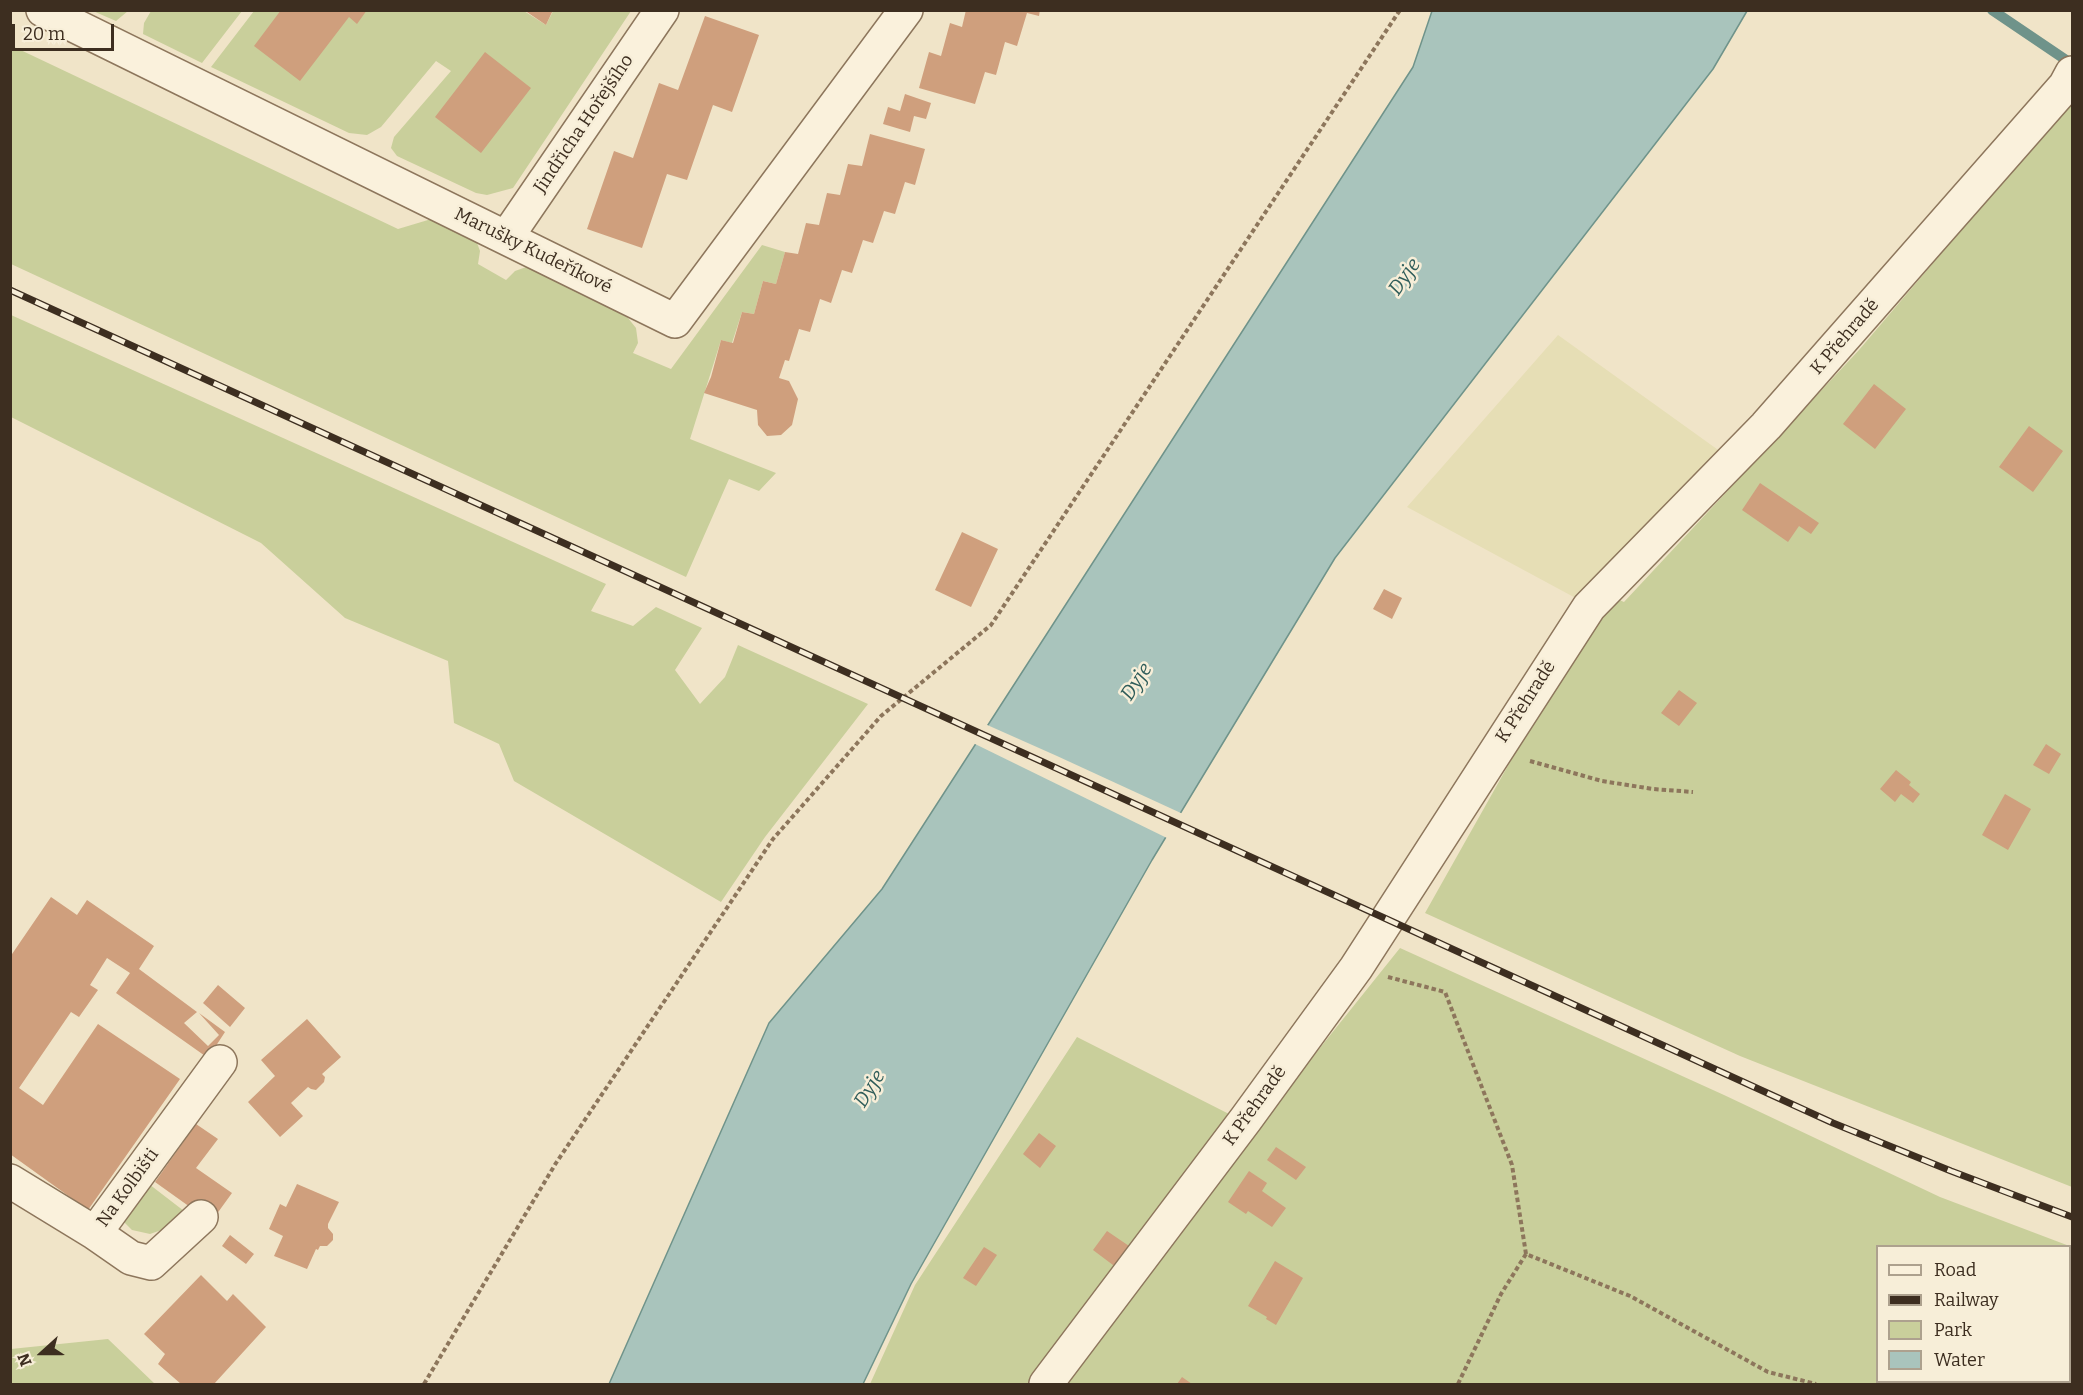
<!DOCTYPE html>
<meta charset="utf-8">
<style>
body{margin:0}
#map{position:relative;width:2083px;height:1395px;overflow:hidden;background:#f0e4c8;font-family:Bitter,serif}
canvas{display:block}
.frame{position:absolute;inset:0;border:12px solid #3d2e20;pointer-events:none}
.legend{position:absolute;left:1876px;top:1245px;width:195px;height:138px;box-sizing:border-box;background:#f7eed8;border:2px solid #ada18e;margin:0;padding:8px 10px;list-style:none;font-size:18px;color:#3d2e20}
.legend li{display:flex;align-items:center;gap:12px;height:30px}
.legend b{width:30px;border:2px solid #ada18e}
.north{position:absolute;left:12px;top:1323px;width:60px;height:60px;-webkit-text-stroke:4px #f7eed8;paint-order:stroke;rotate:249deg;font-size:16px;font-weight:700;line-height:24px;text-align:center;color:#3d2e20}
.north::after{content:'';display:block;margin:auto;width:21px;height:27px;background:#3d2e20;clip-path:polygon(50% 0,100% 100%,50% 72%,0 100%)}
.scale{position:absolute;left:12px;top:24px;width:102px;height:27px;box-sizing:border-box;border:3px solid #3d2e20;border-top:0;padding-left:8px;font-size:18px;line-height:21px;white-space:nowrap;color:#3d2e20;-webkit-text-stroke:4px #f7eed8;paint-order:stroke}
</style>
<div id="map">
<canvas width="2083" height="1395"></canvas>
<div class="frame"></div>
<ul class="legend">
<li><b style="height:8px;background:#faf1dc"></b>Road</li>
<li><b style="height:8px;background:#3d2e20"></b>Railway</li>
<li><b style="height:16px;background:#c9cf9b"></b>Park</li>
<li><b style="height:16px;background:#a9c4bc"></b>Water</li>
</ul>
<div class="north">N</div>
<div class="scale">20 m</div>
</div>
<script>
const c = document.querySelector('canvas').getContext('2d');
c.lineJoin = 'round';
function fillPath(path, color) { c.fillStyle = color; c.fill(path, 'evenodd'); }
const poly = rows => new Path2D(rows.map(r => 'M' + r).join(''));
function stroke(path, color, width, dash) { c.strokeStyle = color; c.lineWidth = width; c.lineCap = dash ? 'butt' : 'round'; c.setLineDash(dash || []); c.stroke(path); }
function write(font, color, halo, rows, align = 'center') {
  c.font = font + ' Bitter,serif'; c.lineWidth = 5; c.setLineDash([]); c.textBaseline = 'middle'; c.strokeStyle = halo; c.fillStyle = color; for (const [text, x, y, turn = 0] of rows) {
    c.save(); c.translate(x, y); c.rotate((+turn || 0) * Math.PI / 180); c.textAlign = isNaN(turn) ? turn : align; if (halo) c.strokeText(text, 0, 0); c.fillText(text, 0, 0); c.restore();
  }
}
fillPath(poly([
 [1558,335,1721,452,1583,602,1407,507]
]), '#e6deb5');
fillPath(poly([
 [93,11,128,10,128,11,116,21],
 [151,11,151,10,242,11,202,63,143,34,144,23],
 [254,11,524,11,546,25,553,11,631,11,513,188,487,195,476,193,397,156,391,148,394,137,451,71,436,61,381,127,367,135,349,133,211,67],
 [10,45,398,229,438,217,476,240,480,251,478,264,506,280,515,271,529,266,543,270,628,318,636,328,638,343,633,353,671,369,762,245,785,252,776,284,763,281,754,314,742,312,732,343,721,340,690,439,776,473,759,491,729,479,686,577,11,264],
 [2072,100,2072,1187,1740,1056,1425,913,1563,668,1617,599,1624,602,1859,350],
 [11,315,606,584,591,611,633,626,656,607,702,628,675,670,700,704,725,677,738,645,868,704,765,837,721,902,514,781,499,744,454,723,448,661,345,618,261,543,11,417],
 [1400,948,1724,1095,1940,1197,2072,1247,2072,1384,1062,1384,1255,1129],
 [1878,1246,2070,1246,2070,1382,1878,1382],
 [1077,1037,1233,1116,1030,1384,870,1384,915,1285],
 [145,1181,184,1211,170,1227,150,1234,132,1230,122,1220],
 [108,1339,155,1384,11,1384,11,1349]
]), '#c9cf9b');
const water = poly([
 [1432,11,1747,11,1713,69,1335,558,1152,860,911,1284,863,1384,609,1384,769,1023,882,889,1413,67,1432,11]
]);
fillPath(water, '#a9c4bc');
stroke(water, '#6f938a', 1.5);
fillPath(poly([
 [985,724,1057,756,1183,814,1169,839,973,743]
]), '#f0e4c8');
stroke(poly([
 [1992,10,2066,60]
]), '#6f938a', 10);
fillPath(poly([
 [281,10,367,10,357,24,349,17,300,81,254,46],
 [524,10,553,10,546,25],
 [966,10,1040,10,1039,16,1027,13,1017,46,1005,42,996,75,985,72,975,104,919,88,929,52,941,56,950,23,962,27],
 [705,16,759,35,732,112,713,105,687,180,667,174,642,248,587,229,614,151,633,158,659,83,678,90],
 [485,52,531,88,481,153,435,117],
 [905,94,931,103,926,119,914,116,910,132,883,124,888,107,900,111],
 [870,134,925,149,915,185,905,182,895,214,884,211,873,243,863,240,852,273,842,270,831,303,820,299,810,332,799,329,789,361,785,360,779,378,789,381,798,399,792,425,781,435,767,436,758,425,757,410,704,393,711,377,721,340,733,343,742,312,754,314,763,281,776,284,785,252,798,254,806,223,819,225,827,193,840,195,848,164,862,166],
 [1874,384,1906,409,1875,449,1843,424],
 [2029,426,2063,451,2033,492,1999,467],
 [1760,483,1819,523,1811,534,1799,526,1788,542,1742,510],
 [962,532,998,549,971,607,935,590],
 [1384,589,1402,598,1392,619,1373,609],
 [1679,690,1697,703,1679,726,1661,713],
 [2046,744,2061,754,2049,774,2033,765],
 [1896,770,1911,782,1909,785,1920,794,1913,803,1901,794,1895,802,1880,789],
 [2005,794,2031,809,2008,850,1982,835],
 [51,897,77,915,87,900,154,946,139,969,197,1012,184,1023,208,1046,219,1035,199,1013,225,1032,208,1058,116,993,130,973,107,958,90,985,98,990,79,1017,71,1012,19,1088,43,1105,98,1024,180,1079,88,1210,10,1154,10,957],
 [218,985,245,1008,230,1027,203,1003],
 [307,1019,341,1057,322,1074,325,1077,324,1082,316,1090,311,1089,308,1087,291,1103,303,1116,280,1137,248,1102,275,1076,261,1060],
 [196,1124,218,1139,196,1168,232,1193,211,1222,155,1182],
 [1039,1133,1056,1146,1040,1168,1023,1154],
 [1276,1147,1306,1167,1296,1180,1267,1160],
 [1249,1171,1267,1183,1262,1191,1286,1208,1272,1227,1248,1211,1246,1214,1228,1202],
 [297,1184,339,1202,328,1224,328,1228,333,1234,333,1240,327,1246,320,1246,318,1250,316,1249,307,1269,274,1256,283,1236,269,1229,280,1204,286,1207],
 [1107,1231,1132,1248,1117,1268,1093,1250],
 [230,1235,254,1254,246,1264,222,1246],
 [984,1247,997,1255,976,1286,963,1278],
 [1275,1261,1303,1278,1276,1325,1266,1319,1267,1317,1248,1306],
 [201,1275,227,1301,233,1294,266,1327,214,1384,181,1384,158,1364,165,1354,144,1334],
 [1182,1377,1192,1384,1177,1384]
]), '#cf9f7d');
const minor = poly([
 [43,10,675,321,906,10],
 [506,238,662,10],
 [10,1181,95,1233,220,1062],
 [95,1233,131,1258,151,1263,201,1217],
 [1046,1384,1246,1119,1356,968,1589,607,1766,426,2065,86,2072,73]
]);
stroke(minor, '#8d765c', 36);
stroke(poly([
 [1530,761,1602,781,1653,789,1693,792],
 [1388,977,1445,992,1512,1165,1526,1254,1630,1296,1768,1372,1816,1384],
 [424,1384,556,1163,773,839,881,716,991,625,1400,10],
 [1458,1384,1501,1294,1526,1254]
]), '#8d765c', 4, [4.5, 3]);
stroke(minor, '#faf1dc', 33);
const rail = poly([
 [10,290,1833,1123,1951,1171,2072,1217]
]);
stroke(rail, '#3d2e20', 7);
stroke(rail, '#f7eed8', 4.5, [14]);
write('18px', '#3d2e20', '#f7eed8', [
 ["Jindřicha Hořejšího",584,124,-56],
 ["Marušky Kudeříkové",533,251,26],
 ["K Přehradě",1845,337,-49],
 ["K Přehradě",1526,702,-57],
 ["K Přehradě",1255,1106,-54],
 ["Na Kolbišti",128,1188,-54]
]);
write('italic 20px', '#2f5d5a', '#f7eed8', [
 ["Dyje",1405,277,-55],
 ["Dyje",1137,682,-57],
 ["Dyje",870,1089,-58]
]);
</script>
